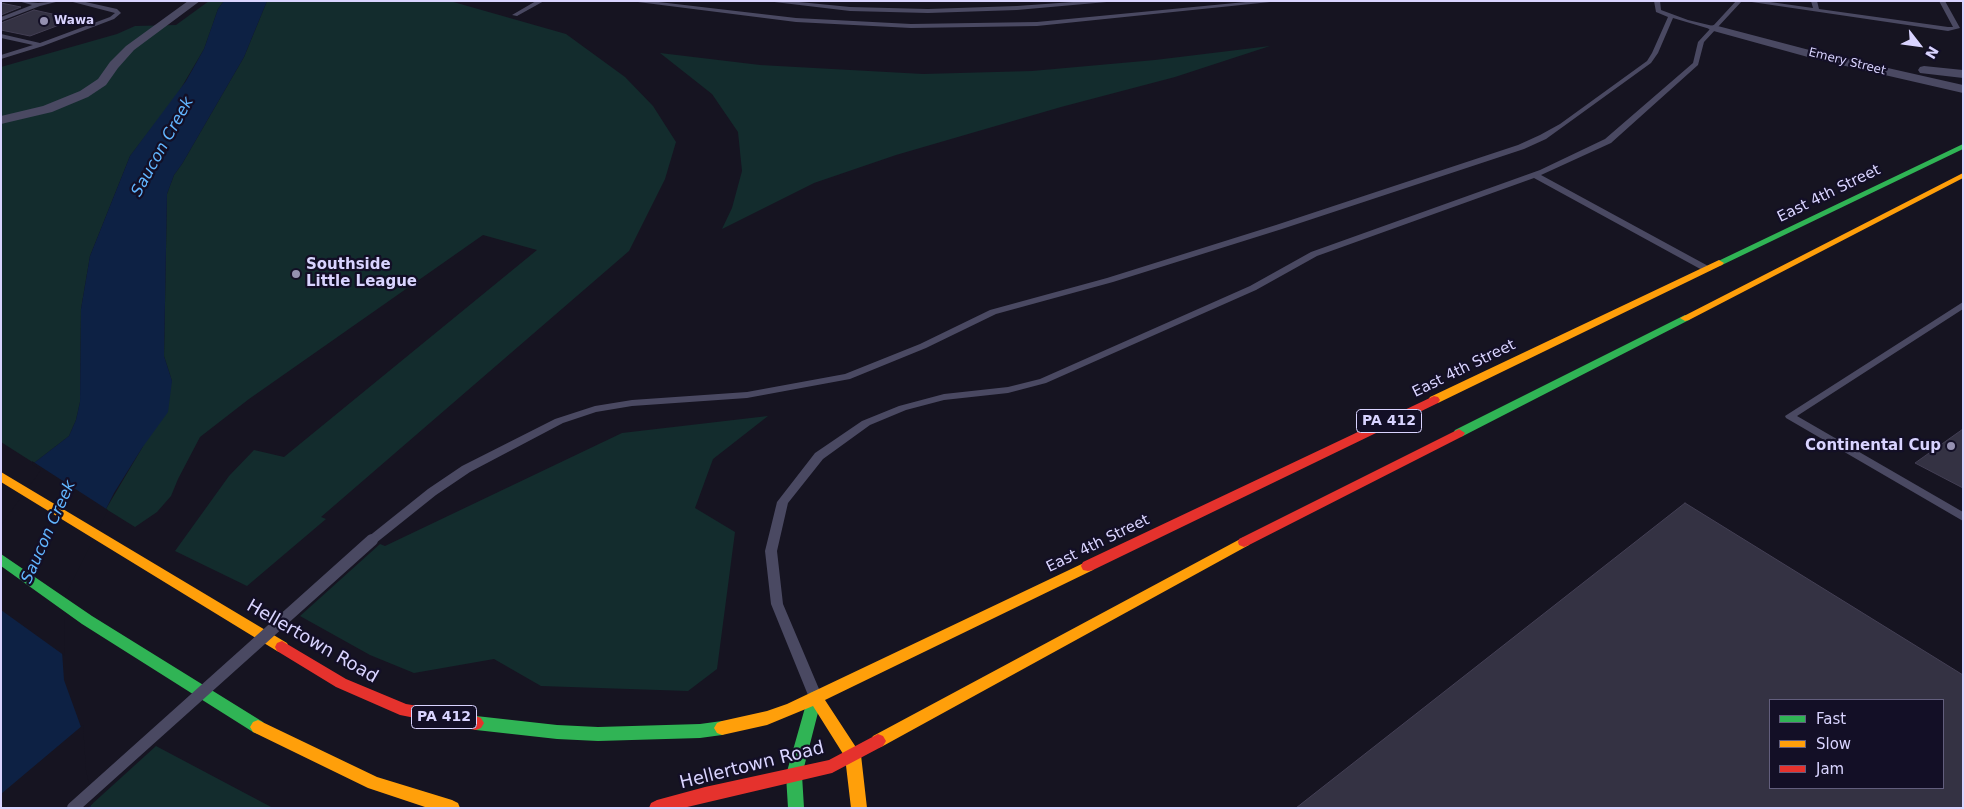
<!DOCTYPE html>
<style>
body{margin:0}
#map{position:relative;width:1964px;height:809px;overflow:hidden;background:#161421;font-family:"DejaVu Sans",sans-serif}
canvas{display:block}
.frame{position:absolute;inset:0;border:2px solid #d9d4ff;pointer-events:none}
.legend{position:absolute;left:1769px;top:699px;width:175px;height:90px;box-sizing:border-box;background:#130f26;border:1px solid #625e7d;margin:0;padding:6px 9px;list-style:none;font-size:15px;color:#d9d4ff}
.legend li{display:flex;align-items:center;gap:10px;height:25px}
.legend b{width:25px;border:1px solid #625e7d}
.north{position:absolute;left:1894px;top:20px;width:50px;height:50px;-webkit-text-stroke:4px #130f26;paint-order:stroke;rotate:120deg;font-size:14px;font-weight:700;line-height:20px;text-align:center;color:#d9d4ff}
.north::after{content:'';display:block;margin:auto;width:18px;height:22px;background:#d9d4ff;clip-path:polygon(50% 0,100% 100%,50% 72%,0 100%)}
</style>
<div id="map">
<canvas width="1964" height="809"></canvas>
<div class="frame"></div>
<ul class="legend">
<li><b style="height:6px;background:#30b455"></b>Fast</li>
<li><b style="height:6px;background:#ff9f0a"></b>Slow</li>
<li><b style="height:6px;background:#e5322d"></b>Jam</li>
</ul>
<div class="north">N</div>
</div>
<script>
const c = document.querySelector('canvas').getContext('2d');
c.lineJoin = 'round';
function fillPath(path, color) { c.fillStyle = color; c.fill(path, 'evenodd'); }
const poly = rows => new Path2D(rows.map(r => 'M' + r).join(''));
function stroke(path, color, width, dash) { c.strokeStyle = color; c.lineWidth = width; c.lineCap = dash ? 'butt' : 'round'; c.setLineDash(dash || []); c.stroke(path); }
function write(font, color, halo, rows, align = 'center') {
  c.font = font + ' "DejaVu Sans",sans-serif'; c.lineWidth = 4.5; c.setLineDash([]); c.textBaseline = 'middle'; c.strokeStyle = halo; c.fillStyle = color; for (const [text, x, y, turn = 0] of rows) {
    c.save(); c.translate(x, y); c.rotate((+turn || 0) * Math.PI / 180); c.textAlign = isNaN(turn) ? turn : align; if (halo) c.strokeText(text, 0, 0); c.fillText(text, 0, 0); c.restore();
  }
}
fillPath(poly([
 [209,1,224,1,218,9,204,49,177,95,130,156,90,256,81,309,80,402,76,420,69,436,34,463,1,442,1,67,117,34,135,26,176,25],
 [267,1,450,1,566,34,625,77,653,106,676,142,665,179,629,251,321,517,326,519,247,586,175,551,229,476,254,450,284,457,537,250,483,235,249,399,200,437,178,479,171,496,157,512,135,527,106,509,142,448,172,381,164,356,167,194,174,175,182,164,244,57],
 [1270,46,1175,77,1061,107,896,155,814,183,722,229,732,208,742,171,738,132,712,94,660,53,760,65,923,74,1032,71,1155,60],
 [768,416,713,459,695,508,735,532,717,669,688,691,541,686,494,659,414,673,370,655,300,616,380,544,385,546,622,433],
 [156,746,273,808,91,808,91,805]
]), '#132c2d');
fillPath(poly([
 [224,1,267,1,244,57,182,164,174,175,167,194,164,356,172,381,168,412,142,448,114,493,64,593,61,637,64,680,81,727,84,770,91,808,1,808,1,529,44,470,34,463,69,436,76,420,80,402,81,309,90,256,130,156,186,81,204,49,218,9]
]), '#0d2144');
fillPath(poly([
 [32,461,108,510,66,594,64,637,65,656,1,610,1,525,41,470,33,465],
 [83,725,86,770,93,803,88,808,1,808,1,794]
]), '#161421');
const building = poly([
 [1,3,21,7,1,15,1,3],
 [34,10,75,19,30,36,1,30,1,23,34,10],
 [1963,429,1963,488,1915,463,1963,429],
 [1685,503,1963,675,1963,808,1296,808,1685,503],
 [1770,700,1943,700,1943,788,1770,788,1770,700]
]);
fillPath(building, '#343243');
stroke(building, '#433f54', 1);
fillPath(poly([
 [18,1,38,3,60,1,40,6,1,21,1,17,32,5,18,1],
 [69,1,81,1,117,9,121,13,114,19,43,46,1,59,1,55,33,45,1,38,1,34,40,43,110,17,115,13,69,1],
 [536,1,544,1,517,16,512,15,536,1],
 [630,1,650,1,796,18,911,24,1037,22,1256,1,1280,1,1037,26,911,28,796,22,630,1],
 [766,1,789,1,850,7,928,9,1017,6,1087,1,1118,1,1017,10,928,13,850,11,766,1],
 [1654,1,1660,1,1661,10,1688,20,1713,26,1736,1,1742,1,1704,42,1698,65,1611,143,1541,175,1710,267,1711,269,1710,271,1704,271,1534,178,1317,256,1256,290,1046,383,1008,393,944,400,906,410,870,425,823,459,788,503,777,551,783,604,822,696,820,700,815,702,810,700,771,604,765,551,777,502,815,453,862,421,899,406,944,394,1008,387,1040,379,1250,286,1311,252,1540,170,1605,139,1693,63,1698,42,1710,29,1673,18,1658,53,1651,63,1564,126,1546,139,1524,149,1282,229,1113,282,996,314,926,348,850,379,747,398,632,406,596,412,563,423,470,472,436,495,376,543,372,544,368,543,366,540,368,537,428,489,462,466,555,419,595,406,632,400,747,392,845,374,920,344,990,310,1107,278,1276,225,1518,145,1540,135,1560,124,1647,61,1652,53,1668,17,1656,12,1654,1],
 [1745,1,1763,1,1813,8,1811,1,1817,1,1819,9,1948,27,1953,27,1939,1,1945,1,1960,28,1948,31,1745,1],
 [1963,302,1963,309,1797,416,1963,512,1963,521,1786,418,1785,416,1963,302]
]), '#4a4962');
fillPath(poly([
 [188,1,200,1,134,50,118,68,106,85,88,97,52,112,1,124,1,116,43,106,80,91,98,79,110,62,126,46,188,1],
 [1714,25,1817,52,1963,85,1963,93,1815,59,1710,30,1708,28,1710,26,1714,25],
 [1924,66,1963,70,1963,78,1920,73,1918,70,1920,67,1924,66]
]), '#4a4962');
fillPath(poly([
 [1963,144,1963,149,1722,265,1719,266,1714,263,1963,144],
 [1685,315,1690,318,1689,320,1463,436,1459,437,1453,433,1455,430,1685,315],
 [1,554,92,616,263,722,266,727,263,732,258,734,253,732,82,624,1,566,1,554],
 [815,691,820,693,822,697,802,775,804,808,788,808,786,775,808,697,810,693,815,691],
 [476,716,557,725,598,727,700,724,722,721,727,723,730,728,727,733,722,735,700,738,598,741,557,739,476,730,471,728,468,723,471,718,476,716]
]), '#30b455');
fillPath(poly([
 [1963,173,1963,178,1689,320,1685,321,1680,318,1963,173],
 [1719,260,1724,263,1722,265,1438,403,1430,403,1428,400,1430,397,1719,260],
 [1,472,287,643,289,647,287,651,282,653,277,651,1,482,1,472],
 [1244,537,1249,539,1250,542,1249,545,883,746,878,748,873,746,870,741,873,736,1244,537],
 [1088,561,1093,562,1095,566,1093,570,825,700,861,755,867,808,851,808,845,757,813,706,767,725,722,735,717,733,714,728,717,723,722,721,767,711,787,704,1088,561],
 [258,720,377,777,452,800,458,803,460,808,428,808,368,788,253,732,250,727,253,722,258,720]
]), '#ff9f0a');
fillPath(poly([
 [1434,396,1438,397,1440,400,1438,403,1093,570,1088,571,1083,570,1081,566,1083,562,1434,396],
 [1459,429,1465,433,1463,436,1249,545,1244,547,1239,545,1238,542,1239,539,1459,429],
 [282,641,346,679,406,704,476,716,481,718,484,723,481,728,476,730,400,715,336,687,277,651,275,647,277,643,282,641],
 [878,734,883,736,886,741,883,746,832,773,683,808,649,808,651,803,657,800,705,787,829,760,878,734]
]), '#e5322d');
stroke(poly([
 [73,808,372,540]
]), '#4a4962', 12);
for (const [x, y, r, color] of [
 [44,21,5,"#9591b1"],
 [296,274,5,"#9591b1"],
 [1951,446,5,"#9591b1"]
]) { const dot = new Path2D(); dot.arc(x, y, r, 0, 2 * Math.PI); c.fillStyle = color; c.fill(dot); stroke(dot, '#130f26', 2); }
write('bold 12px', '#d9d4ff', '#130f26', [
 ["Wawa",54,21]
], 'left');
write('12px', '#d9d4ff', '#130f26', [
 ["Emery Street",1847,62,14]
]);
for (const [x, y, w] of [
 [1389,421,65],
 [444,717,65]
]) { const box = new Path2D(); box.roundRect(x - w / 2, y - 11.5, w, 23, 4); c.fillStyle = '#130f26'; c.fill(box); stroke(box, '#d9d4ff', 1); }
write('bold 14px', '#d9d4ff', null, [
 ["PA 412",1389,421],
 ["PA 412",444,717]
]);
write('15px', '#d9d4ff', '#130f26', [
 ["East 4th Street",1829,194,-26],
 ["East 4th Street",1464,369,-26],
 ["East 4th Street",1098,544,-26]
]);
write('bold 15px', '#d9d4ff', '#130f26', [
 ["Southside",306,265],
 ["Little League",306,282],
 ["Continental Cup",1941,446,"right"]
], 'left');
write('italic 16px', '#62b6ff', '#130f26', [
 ["Saucon Creek",163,147,-61],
 ["Saucon Creek",49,532,-66]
]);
write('18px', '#d9d4ff', '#130f26', [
 ["Hellertown Road",312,642,30],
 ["Hellertown Road",752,766,-14]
]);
</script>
